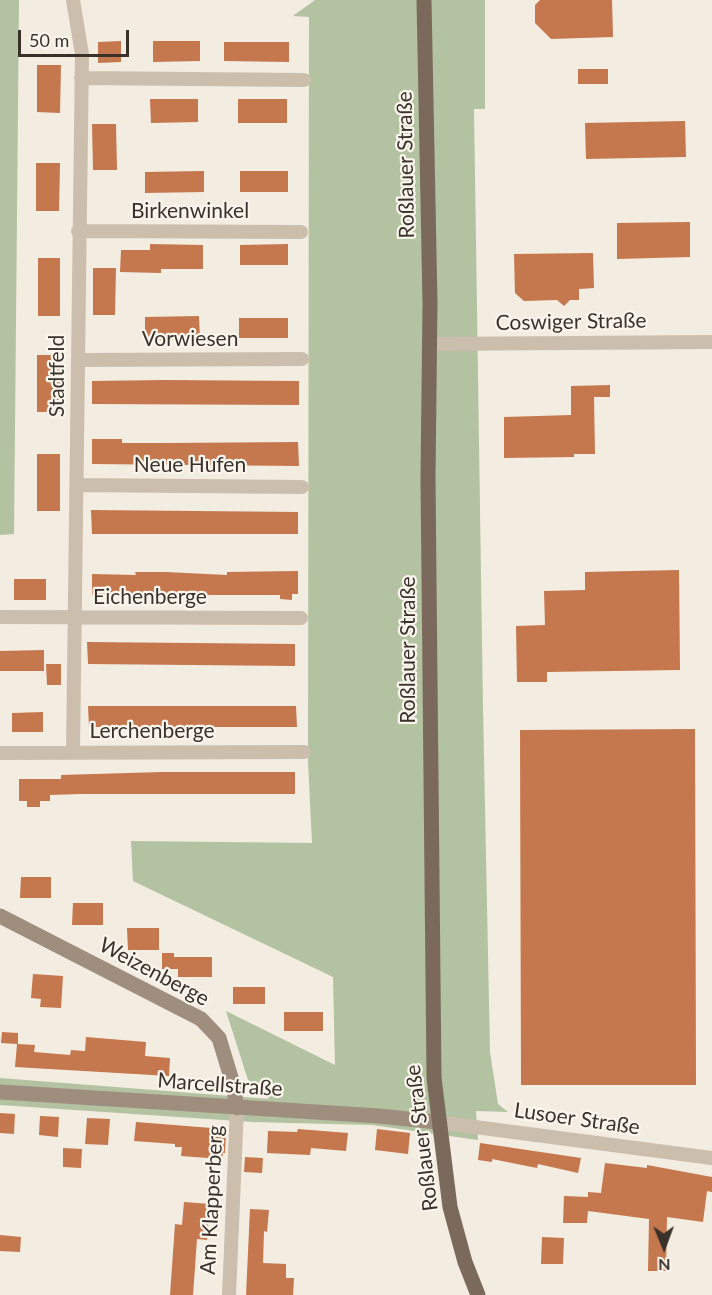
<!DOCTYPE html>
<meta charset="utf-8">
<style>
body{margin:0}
#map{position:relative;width:712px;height:1295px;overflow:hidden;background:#f3ece0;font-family:Lato,sans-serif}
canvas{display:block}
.north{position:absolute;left:634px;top:1217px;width:60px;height:60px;-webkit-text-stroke:4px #faf6ed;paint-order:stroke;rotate:179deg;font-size:16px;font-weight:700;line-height:24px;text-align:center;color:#3a312b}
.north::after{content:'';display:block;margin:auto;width:21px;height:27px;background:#3a312b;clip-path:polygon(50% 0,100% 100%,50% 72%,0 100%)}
.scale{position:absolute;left:18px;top:30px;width:111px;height:27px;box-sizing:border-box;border:3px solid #3a312b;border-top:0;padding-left:8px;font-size:18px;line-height:21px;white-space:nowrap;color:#3a312b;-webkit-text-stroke:4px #faf6ed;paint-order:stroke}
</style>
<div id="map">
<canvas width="712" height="1295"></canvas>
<div class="north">N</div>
<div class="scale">50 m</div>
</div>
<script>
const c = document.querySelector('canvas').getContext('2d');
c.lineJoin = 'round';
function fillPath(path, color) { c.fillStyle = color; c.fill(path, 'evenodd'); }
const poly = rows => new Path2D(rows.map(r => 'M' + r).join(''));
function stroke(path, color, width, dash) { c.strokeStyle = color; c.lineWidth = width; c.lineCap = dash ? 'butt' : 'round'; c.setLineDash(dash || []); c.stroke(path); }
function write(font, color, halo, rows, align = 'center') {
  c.font = font + ' Lato,sans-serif'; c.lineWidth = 4.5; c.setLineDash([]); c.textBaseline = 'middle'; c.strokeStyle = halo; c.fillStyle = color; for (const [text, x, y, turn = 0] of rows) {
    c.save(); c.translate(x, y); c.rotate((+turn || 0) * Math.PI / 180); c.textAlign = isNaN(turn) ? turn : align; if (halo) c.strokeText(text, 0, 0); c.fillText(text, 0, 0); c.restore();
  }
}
fillPath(poly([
 [0,0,19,0,14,534,0,535],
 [315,0,485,0,485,109,474,109,483,709,490,1052,498,1104,508,1112,476,1111,478,1140,372,1125,253,1122,0,1105,0,1078,269,1099,248,1080,226,1011,335,1065,333,977,133,881,131,841,312,843,308,761,309,17,293,16]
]), '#b3c2a0');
fillPath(poly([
 [540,0,612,0,613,37,551,39,535,23,535,5],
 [121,41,121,62,98,63,98,42],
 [153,41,200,41,200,61,153,62],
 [224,42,289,42,289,62,224,61],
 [37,65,61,65,60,113,37,112],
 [578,69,608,69,608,84,578,84],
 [150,99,198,99,198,122,151,123],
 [238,99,287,99,287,123,238,123],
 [685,121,686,157,586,159,585,123],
 [92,124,116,124,117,170,93,170],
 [36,163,60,163,59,211,36,211],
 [204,171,204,192,145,193,145,172],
 [240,171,288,171,288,192,240,192],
 [690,222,690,257,617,259,617,223],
 [150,244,203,245,203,269,161,269,161,273,120,272,121,250,150,250],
 [288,244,288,265,240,265,240,245],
 [593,253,594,288,579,289,579,300,570,300,564,306,557,300,524,301,515,293,514,254],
 [38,258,60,258,60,316,38,316],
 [93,268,116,268,115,315,93,315],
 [199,316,200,339,145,340,145,317],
 [239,318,288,318,288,338,239,338],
 [37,355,60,355,60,412,37,412],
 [166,380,299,381,299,405,92,404,92,381],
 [610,385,610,397,594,397,595,454,574,454,574,457,504,458,504,417,571,415,571,386],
 [92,439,122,439,122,443,166,443,298,442,299,466,92,464],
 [37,454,60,454,60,511,37,511],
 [91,510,298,512,298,534,92,534],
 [679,570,680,670,547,672,547,682,517,682,516,626,545,625,544,591,585,590,585,572],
 [298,571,298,594,292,594,292,600,280,599,280,595,92,595,92,574,136,575,135,572,166,572,227,575,227,572],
 [14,579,46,579,46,600,14,600],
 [87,642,295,644,295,666,88,664],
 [44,650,44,671,0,671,0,651],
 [46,664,61,664,61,685,47,685],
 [88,706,296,706,297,727,89,727],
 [43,712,43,732,12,732,12,713],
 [695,729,696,1085,521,1085,520,730],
 [162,772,295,772,295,794,82,794,50,795,50,801,40,801,40,807,27,807,27,801,19,801,19,779,61,779,61,775],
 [21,877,51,877,51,898,20,898],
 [73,903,103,903,103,925,72,925],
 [127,928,159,928,159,950,128,950],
 [162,953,174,953,174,957,212,957,212,977,178,977,178,969,162,969],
 [33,974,63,976,61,1008,40,1007,41,999,31,998],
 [233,987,265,987,265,1004,233,1004],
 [284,1012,323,1012,323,1031,284,1031],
 [2,1032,18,1033,18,1044,35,1045,34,1052,70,1055,71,1050,85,1051,86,1037,146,1042,145,1056,170,1058,169,1076,15,1067,17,1044,1,1043],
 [0,1113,15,1114,14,1134,0,1133],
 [40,1116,59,1117,58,1137,39,1135],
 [87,1118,110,1119,108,1145,85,1144],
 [136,1122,224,1129,224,1133,226,1133,225,1153,223,1153,222,1159,181,1156,182,1147,175,1147,175,1144,134,1141],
 [298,1129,348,1133,346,1151,311,1148,310,1155,267,1153,268,1131,297,1132],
 [377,1129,410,1133,408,1154,375,1150],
 [480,1143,581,1158,578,1173,538,1164,537,1168,492,1159,492,1162,478,1160],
 [63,1148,82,1149,81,1168,63,1167],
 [245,1157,263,1158,262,1173,244,1172],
 [605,1163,647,1168,647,1165,712,1177,712,1192,707,1191,703,1222,667,1217,666,1271,648,1271,649,1219,588,1211,587,1223,563,1223,564,1196,588,1197,588,1192,601,1193],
 [184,1202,210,1204,207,1240,197,1239,193,1295,170,1295,175,1224,182,1225],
 [250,1209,269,1210,267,1232,264,1231,263,1263,286,1264,286,1278,294,1278,293,1295,246,1295],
 [0,1235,21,1237,20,1252,0,1251],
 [542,1237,564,1238,563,1264,541,1264]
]), '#c5774d');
stroke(poly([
 [81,78,304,80],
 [78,231,301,232],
 [430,344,712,342],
 [79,360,302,359],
 [77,485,302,487],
 [0,617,301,618],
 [73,752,82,54,73,0],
 [0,753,304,752],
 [437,1122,712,1158],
 [229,1295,237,1108]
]), '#ccbeac', 14);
stroke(poly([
 [0,916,201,1019,219,1038,233,1084,237,1108],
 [0,1092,379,1116,437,1122]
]), '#9f8d7d', 15);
stroke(poly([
 [424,0,430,303,428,478,434,1078,450,1207,465,1262,478,1295]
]), '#7b6a5c', 15);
write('21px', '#3a312b', '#faf6ed', [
 ["Roßlauer Straße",406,165,-91],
 ["Birkenwinkel",190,211],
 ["Coswiger Straße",571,322,-1],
 ["Vorwiesen",190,339],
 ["Stadtfeld",57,376,-90],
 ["Neue Hufen",190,465],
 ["Eichenberge",150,597],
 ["Roßlauer Straße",408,650,-90],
 ["Lerchenberge",152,731],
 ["Weizenberge",154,972,28],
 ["Marcellstraße",220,1085,4],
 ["Lusoer Straße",577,1119,8],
 ["Roßlauer Straße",422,1138,-97],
 ["Am Klapperberg",212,1200,-87]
]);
</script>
